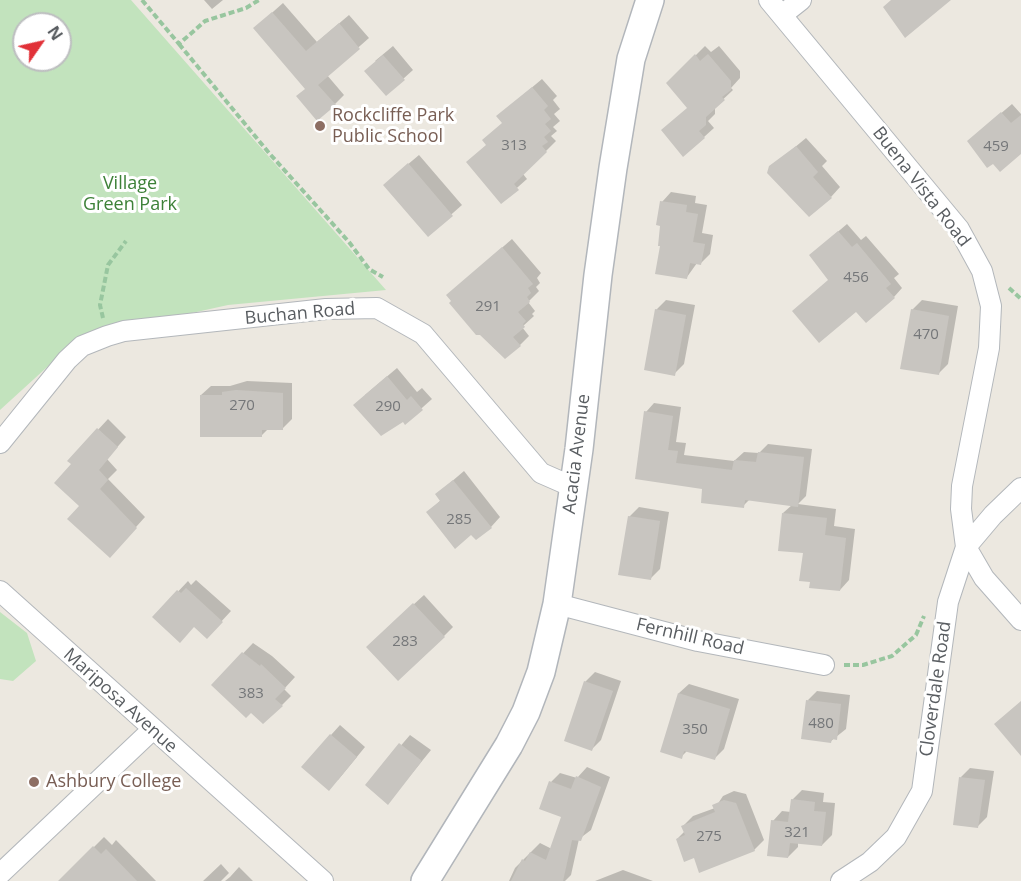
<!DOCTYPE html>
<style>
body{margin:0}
#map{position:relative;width:1021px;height:881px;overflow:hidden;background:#ece8e0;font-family:"Open Sans",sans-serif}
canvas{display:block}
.north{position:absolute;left:12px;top:12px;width:60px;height:60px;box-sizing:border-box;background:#fff;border:2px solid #bdbec0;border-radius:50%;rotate:56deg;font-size:16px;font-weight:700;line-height:24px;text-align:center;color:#595d61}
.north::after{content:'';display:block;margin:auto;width:21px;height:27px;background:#e13138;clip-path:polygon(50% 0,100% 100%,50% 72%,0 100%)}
</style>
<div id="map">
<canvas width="1021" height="881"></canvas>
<div class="north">N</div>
</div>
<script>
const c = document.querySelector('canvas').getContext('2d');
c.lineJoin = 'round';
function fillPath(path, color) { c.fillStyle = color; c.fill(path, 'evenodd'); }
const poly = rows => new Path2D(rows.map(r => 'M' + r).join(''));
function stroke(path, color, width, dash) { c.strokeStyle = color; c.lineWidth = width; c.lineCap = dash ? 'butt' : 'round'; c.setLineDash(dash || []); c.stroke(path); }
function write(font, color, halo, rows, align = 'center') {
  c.font = font + ' "Open Sans",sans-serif'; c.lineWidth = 6; c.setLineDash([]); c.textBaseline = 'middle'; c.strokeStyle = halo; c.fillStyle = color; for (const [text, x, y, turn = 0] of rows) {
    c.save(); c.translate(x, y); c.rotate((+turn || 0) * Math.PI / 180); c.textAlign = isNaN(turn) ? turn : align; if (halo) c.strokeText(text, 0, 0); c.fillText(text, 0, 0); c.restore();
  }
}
fillPath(poly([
 [0,0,131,0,386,290,228,305,79,338,0,410],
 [24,24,60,24,60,60,24,60],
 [0,612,27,633,36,661,13,681,0,679]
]), '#c2e3bd');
fillPath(poly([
 [204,0,223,0,212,9],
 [283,3,317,42,349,15,369,38,327,75,344,95,335,104,306,88,265,19],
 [393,46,413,70,403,79,375,61],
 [705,46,711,52,719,46,740,71,740,78,731,88,733,90,715,107,715,114,708,121,714,128,684,155,688,107,668,83],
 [542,79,557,96,553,100,560,109,554,114,560,121,553,127,557,131,551,136,556,141,523,174,527,179,501,202,487,144,503,123,498,116],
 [1012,104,1021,114,1021,152,979,132],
 [806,138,827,161,822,166,840,187,831,197,771,167],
 [419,155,462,205,428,235,394,176],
 [671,192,696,196,695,203,707,205,702,233,713,235,710,254,700,264,697,263,687,277,662,245,662,202],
 [847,224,861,240,866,236,899,274,894,278,902,288,894,297,829,280,820,247],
 [512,239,541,273,537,278,540,283,536,287,539,291,528,302,535,311,532,314,534,316,522,327,529,336,520,345,495,349,481,333,458,286],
 [666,300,695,305,684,364,674,374,656,310],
 [922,300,958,306,948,364,938,374,912,310],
 [397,368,417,392,422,388,432,399,405,423,365,395],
 [247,381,292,383,292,419,282,429,268,429,262,435,201,395,211,386,230,386],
 [654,403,681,407,676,442,686,443,684,455,734,461,744,452,759,453,768,444,812,449,806,496,798,504,836,509,834,526,855,529,849,580,840,590,811,581,804,552,783,513,792,505,750,499,743,506,704,487,637,478,646,412],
 [108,419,126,437,107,459,117,470,108,479,145,517,119,546,82,506,73,464,69,461],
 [464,471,500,517,491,527,472,533,428,512,441,500,437,494],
 [639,507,669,512,660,569,651,578,629,517],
 [196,580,231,611,207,637,195,625,155,616,188,581,191,585],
 [424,595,453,627,444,636,378,637],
 [253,643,272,656,295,677,284,689,291,696,282,705,213,685],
 [595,672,621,681,601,740,592,749,585,682],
 [689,684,739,699,724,749,715,758,688,750,681,757,679,693],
 [817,691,850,695,846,729,831,741,808,700],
 [340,725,365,747,338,780,331,735],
 [410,735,431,750,388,803,367,785],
 [587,767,610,777,591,830,579,839,571,875,565,881,509,881,515,868,540,843,552,849,563,816,551,782,560,773,577,778],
 [970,768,994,771,987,817,977,827,961,777],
 [802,790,824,793,823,802,835,803,832,835,822,845,798,842,798,847,788,857,773,821,782,811,791,812,792,800],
 [734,791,746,794,764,840,754,850,694,856,677,839,685,831,683,826,693,816,715,808,723,796],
 [104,837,112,845,116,840,156,881,67,881,63,878],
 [221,864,229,873,221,881,203,881],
 [239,867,253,881,225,881,230,877],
 [623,870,653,881,595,881]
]), '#0003');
fillPath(poly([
 [891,0,951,0,905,38,883,7],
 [272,12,306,51,339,23,360,49,318,85,336,105,317,121,296,96,305,89,253,28],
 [695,54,700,61,708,54,731,81,731,90,722,97,725,100,706,117,706,125,699,131,705,138,683,157,661,130,687,108,666,83],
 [383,55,405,80,386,96,364,71],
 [532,87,548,106,544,110,551,119,545,124,551,131,544,137,548,142,542,146,547,152,514,184,519,190,501,204,466,162,486,145,482,140,502,123,496,116],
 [1001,112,1011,123,1021,115,1021,154,1000,172,993,164,987,168,967,141],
 [796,146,818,172,813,177,832,198,809,217,767,173,769,166],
 [408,163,453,216,428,237,383,185],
 [660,201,687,205,686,212,698,214,693,242,705,244,701,265,690,263,687,279,655,274,660,246,658,246,660,226,656,225],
 [838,231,852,247,857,243,891,284,886,288,895,298,866,323,856,312,819,343,792,311,828,280,809,255],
 [502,247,533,284,528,288,531,293,527,297,530,302,518,312,526,321,523,324,525,327,513,337,521,346,505,359,480,335,476,335,449,303,451,301,446,295],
 [655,309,686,315,675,376,644,370],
 [911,309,949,316,939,375,900,369],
 [387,376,407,400,411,396,423,410,405,425,403,422,381,436,353,405],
 [236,390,283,393,283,430,262,430,262,437,200,437,200,395,222,395,222,392],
 [644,411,673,416,668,450,678,451,676,463,732,470,734,460,756,462,758,452,804,457,798,507,745,500,744,508,701,503,702,489,635,479],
 [97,428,118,447,99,470,108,480,100,489,137,528,110,558,67,519,79,506,54,483,71,464,67,461],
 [453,480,492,528,476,540,471,535,455,549,426,512,440,501,435,494],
 [782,513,827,518,825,535,846,538,840,591,809,588,810,582,799,581,803,553,778,551],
 [628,516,660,521,651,580,618,575],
 [186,588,223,622,207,639,194,627,180,643,152,617,177,590,181,593],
 [413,603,445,637,398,681,366,647],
 [242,652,260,666,261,664,286,688,275,699,283,706,263,724,251,713,246,718,211,685],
 [584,681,613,691,592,751,564,741],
 [678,693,730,709,715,760,684,751,682,759,660,752],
 [806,700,841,704,837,740,832,739,831,743,801,739],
 [1021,701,1021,756,994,724],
 [330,734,357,757,329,791,301,767],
 [399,743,422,761,388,805,365,785],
 [576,776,601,787,581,841,572,840,563,881,511,881,522,859,525,861,530,852,546,860,561,817,539,809,549,781,571,789],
 [959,777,985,780,978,828,953,825],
 [791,799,815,802,814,811,826,812,822,846,790,843,788,858,767,856,771,820,788,822],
 [724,800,736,803,755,851,699,873,694,858,684,862,676,839,685,835,681,826,715,812,712,805],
 [93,846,101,854,106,849,137,881,58,881]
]), '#c8c5c0');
const street = poly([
 [769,0,959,229,982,271,991,306,989,348,962,486,961,509,966,547,984,578,1021,620],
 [782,15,801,0],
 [0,443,67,360,82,346,107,336,124,331,326,309,377,308,423,334,541,473,573,487],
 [0,591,323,881],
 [557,604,698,641,824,665],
 [0,874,152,730],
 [841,881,870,862,896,837,922,791,948,602,966,547,993,515,1021,488]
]);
const secondary = poly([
 [425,881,509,745,526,712,541,672,557,604,579,449,598,275,613,168,631,59,650,0]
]);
stroke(street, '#b3b7bb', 22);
stroke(secondary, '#b2b6bb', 30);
stroke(poly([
 [142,0,179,44,205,21,246,8,259,0],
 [179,44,269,153,349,242,369,269,383,277],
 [1009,288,1021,299],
 [103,318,100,305,108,265,126,241],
 [844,665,863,665,892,656,916,635,924,616]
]), '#98c69f', 4, [6, 3]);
stroke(street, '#fff', 20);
stroke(secondary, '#fff', 27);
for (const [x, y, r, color] of [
 [320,126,6,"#8d6e63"],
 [34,782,6,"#8d6e63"]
]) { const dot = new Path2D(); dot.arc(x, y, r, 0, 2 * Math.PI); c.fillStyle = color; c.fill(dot); stroke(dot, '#fff', 2); }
write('15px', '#757779', null, [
 ["313",514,146],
 ["459",996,147],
 ["456",856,278],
 ["291",488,307],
 ["470",926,335],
 ["270",242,406],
 ["290",388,407],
 ["285",459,520],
 ["283",405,642],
 ["383",251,694],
 ["480",821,724],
 ["350",695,730],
 ["321",797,833],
 ["275",709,837]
]);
write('18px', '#785e54', '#fff', [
 ["Rockcliffe Park",332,116],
 ["Public School",332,137],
 ["Ashbury College",46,782]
], 'left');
write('18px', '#3d8138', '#fff', [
 ["Village",130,184],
 ["Green Park",130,205]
]);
write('18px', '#595d61', '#fff', [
 ["Buena Vista Road",921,187,52],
 ["Buchan Road",300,314,-5],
 ["Acacia Avenue",577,454,-83],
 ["Fernhill Road",690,637,13],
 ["Cloverdale Road",936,689,-82],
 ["Mariposa Avenue",120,701,42]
]);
</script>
